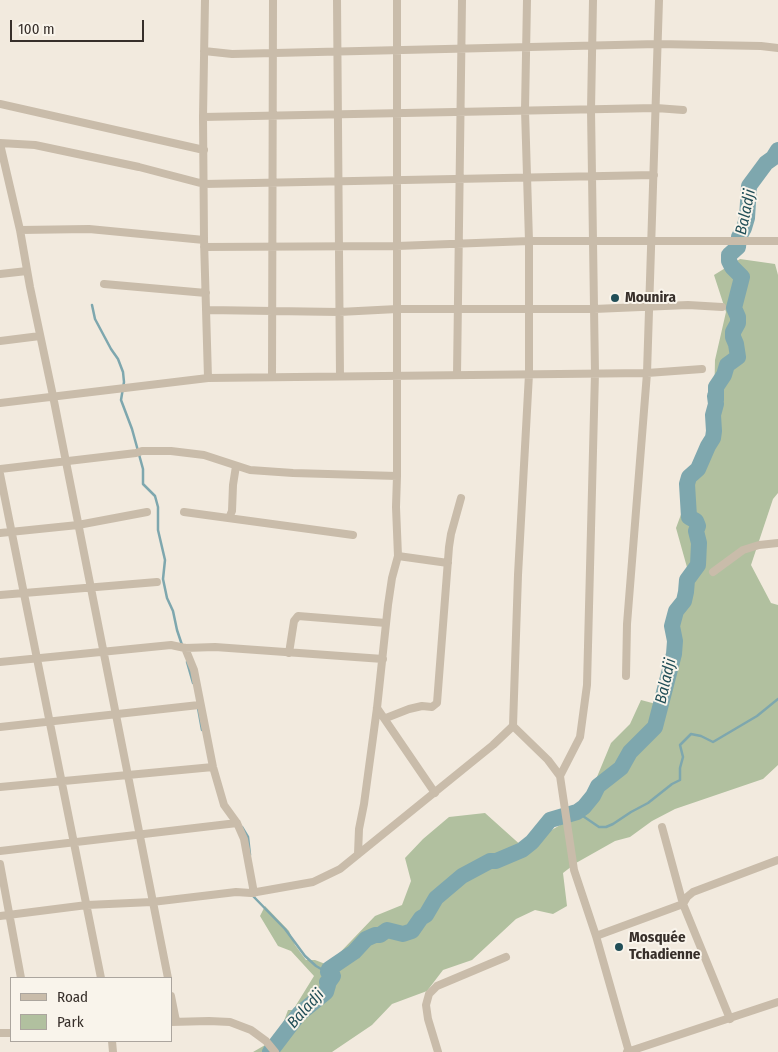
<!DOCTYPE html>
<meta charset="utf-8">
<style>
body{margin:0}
#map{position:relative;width:778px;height:1052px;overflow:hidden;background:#f2eade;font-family:"Fira Sans Condensed",sans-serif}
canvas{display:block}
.legend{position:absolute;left:10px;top:977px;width:162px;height:65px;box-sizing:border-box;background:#f9f4eb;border:1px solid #aba59e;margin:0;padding:6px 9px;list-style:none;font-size:15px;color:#372f2a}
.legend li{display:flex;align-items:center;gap:10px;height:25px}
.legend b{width:25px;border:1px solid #aba59e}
.scale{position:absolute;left:10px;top:20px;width:134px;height:22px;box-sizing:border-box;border:2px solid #372f2a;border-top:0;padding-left:6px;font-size:15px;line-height:18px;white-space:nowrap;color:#372f2a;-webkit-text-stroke:4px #f9f4eb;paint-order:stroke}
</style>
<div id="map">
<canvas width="778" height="1052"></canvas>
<ul class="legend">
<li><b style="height:6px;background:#c9bcaa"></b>Road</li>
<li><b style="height:14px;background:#b1c09f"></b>Park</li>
</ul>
<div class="scale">100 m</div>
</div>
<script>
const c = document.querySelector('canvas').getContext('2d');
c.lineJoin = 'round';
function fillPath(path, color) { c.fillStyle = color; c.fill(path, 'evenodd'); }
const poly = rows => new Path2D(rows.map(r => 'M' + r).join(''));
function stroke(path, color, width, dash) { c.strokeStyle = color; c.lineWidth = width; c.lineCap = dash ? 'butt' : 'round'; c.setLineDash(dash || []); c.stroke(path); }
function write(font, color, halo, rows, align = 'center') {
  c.font = font + ' "Fira Sans Condensed",sans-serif'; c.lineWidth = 4; c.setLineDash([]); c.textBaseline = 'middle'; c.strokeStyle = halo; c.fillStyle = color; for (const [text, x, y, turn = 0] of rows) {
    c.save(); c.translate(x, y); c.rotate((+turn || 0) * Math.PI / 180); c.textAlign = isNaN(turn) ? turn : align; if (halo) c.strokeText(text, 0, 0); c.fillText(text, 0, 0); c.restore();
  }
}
fillPath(poly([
 [740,259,775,264,778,275,778,493,773,499,751,565,771,603,778,605,778,765,763,779,675,809,652,821,630,837,615,841,576,863,563,873,567,906,553,914,535,910,516,919,472,960,443,970,427,991,392,1004,372,1025,332,1052,253,1052,272,1041,281,1029,288,1010,293,1010,314,976,291,951,278,946,260,916,265,906,289,931,295,945,306,960,315,960,328,965,375,916,402,905,411,881,405,858,423,839,449,817,485,813,524,848,533,844,550,831,579,814,592,789,611,743,630,724,641,700,656,704,665,685,671,608,678,600,690,578,676,528,694,479,714,407,715,360,726,312,714,275]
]), '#b1c09f');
stroke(poly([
 [92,305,95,319,111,349,118,359,123,372,124,382,121,400,132,429,143,469,143,484,155,496,158,507,158,530,165,560,163,579,167,598,173,611,177,630,182,645],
 [187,662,193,683],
 [198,708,202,730],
 [577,812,599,827,606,827,613,824,631,812,648,803,672,784,680,780,680,768,683,757,680,745,691,734,701,736,713,742,757,716,778,699],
 [242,827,248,837,250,855],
 [252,895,285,929,305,956,316,966,333,976]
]), '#7ea7ae', 2.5);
stroke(poly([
 [270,1052,299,1014,326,992,328,985,327,982,328,983,333,976,328,972,329,969,354,952,366,939,375,935,380,935,387,930,403,934,412,931,421,918,426,915,436,898,462,876,490,861,496,861,522,850,532,842,550,820,577,812,584,807,593,796,598,786,621,768,630,752,655,727,674,654,675,641,672,626,676,611,684,601,686,592,687,580,698,565,699,543,696,531,698,526,696,521,689,517,687,484,689,477,698,469,708,446,713,438,714,431,713,415,716,404,715,396,716,400,716,387,724,375,727,365,738,357,736,344,733,337,733,332,738,323,738,317,734,308,742,277,732,267,729,261,729,255,738,247,739,237,744,228,747,218,749,186,766,163,773,158,778,150]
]), '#7ea7ae', 16);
stroke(poly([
 [205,0,203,117,204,240,208,378],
 [337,0,340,376],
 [593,0,591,110,595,373,587,685,580,737,560,776,574,870,596,936,629,1052],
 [204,51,232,54,658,44,761,46,778,48],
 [0,104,204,150],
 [203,117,656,108,683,110],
 [0,143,35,145,139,167,204,184,654,175],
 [0,144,20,230,30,287,53,396,168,978],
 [20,230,89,229,204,240],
 [204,247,397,246,529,241,778,241],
 [0,274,27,271],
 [104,284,206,293],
 [207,310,339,312,397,309,594,309,688,305,722,307],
 [0,341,40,336],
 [457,375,462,0],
 [272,377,273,0],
 [0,403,208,378,647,373,702,369],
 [0,469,136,453,142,451,171,451,204,455,250,470,293,473,397,476],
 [0,474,101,978],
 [184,512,353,535],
 [229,518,232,511,233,485,236,466],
 [0,533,78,525,147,512],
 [398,556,448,563],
 [713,572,743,550,759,545,778,543],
 [0,595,157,582],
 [185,648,194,670,213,767,224,805,237,823,244,839,254,893],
 [289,653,294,621,298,616,386,623],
 [0,662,171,645,185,648,215,647,383,659],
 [626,676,627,624,647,373,659,0],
 [377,708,435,793],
 [386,718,409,709,422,706,432,707,437,703,449,547,451,534,461,498],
 [513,726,548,760,560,776],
 [0,727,199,705],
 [0,787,213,767],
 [662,827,683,904,730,1019],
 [0,851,237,823],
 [358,854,359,829,364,804,377,708,388,605,392,578,398,556,396,507,397,476,397,0],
 [0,864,21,978],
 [0,916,87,905,152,902,236,892,251,893,313,882,340,869,493,745,513,726,518,575,529,374,529,241,525,110,527,0],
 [596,936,683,904,687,897,693,892,778,860],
 [171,996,176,1021],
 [171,1022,209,1021,230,1022,251,1030,266,1041,275,1052],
 [0,1033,11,1033],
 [112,1041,113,1052],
 [438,1052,428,1019,426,1005,429,994,437,986,506,957],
 [627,1052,778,1002]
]), '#c9bcaa', 8);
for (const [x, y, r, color] of [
 [615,298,5,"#214e57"],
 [619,947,5,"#214e57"]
]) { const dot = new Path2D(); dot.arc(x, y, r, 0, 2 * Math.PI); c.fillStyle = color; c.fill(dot); stroke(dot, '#f9f4eb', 2); }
write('bold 15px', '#372f2a', '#f9f4eb', [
 ["Mounira",625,298],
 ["Mosquée",629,938],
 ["Tchadienne",629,955]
], 'left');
write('italic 16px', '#214e57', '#f9f4eb', [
 ["Baladji",746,212,-78],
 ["Baladji",666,681,-77],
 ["Baladji",306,1009,-48]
]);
</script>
